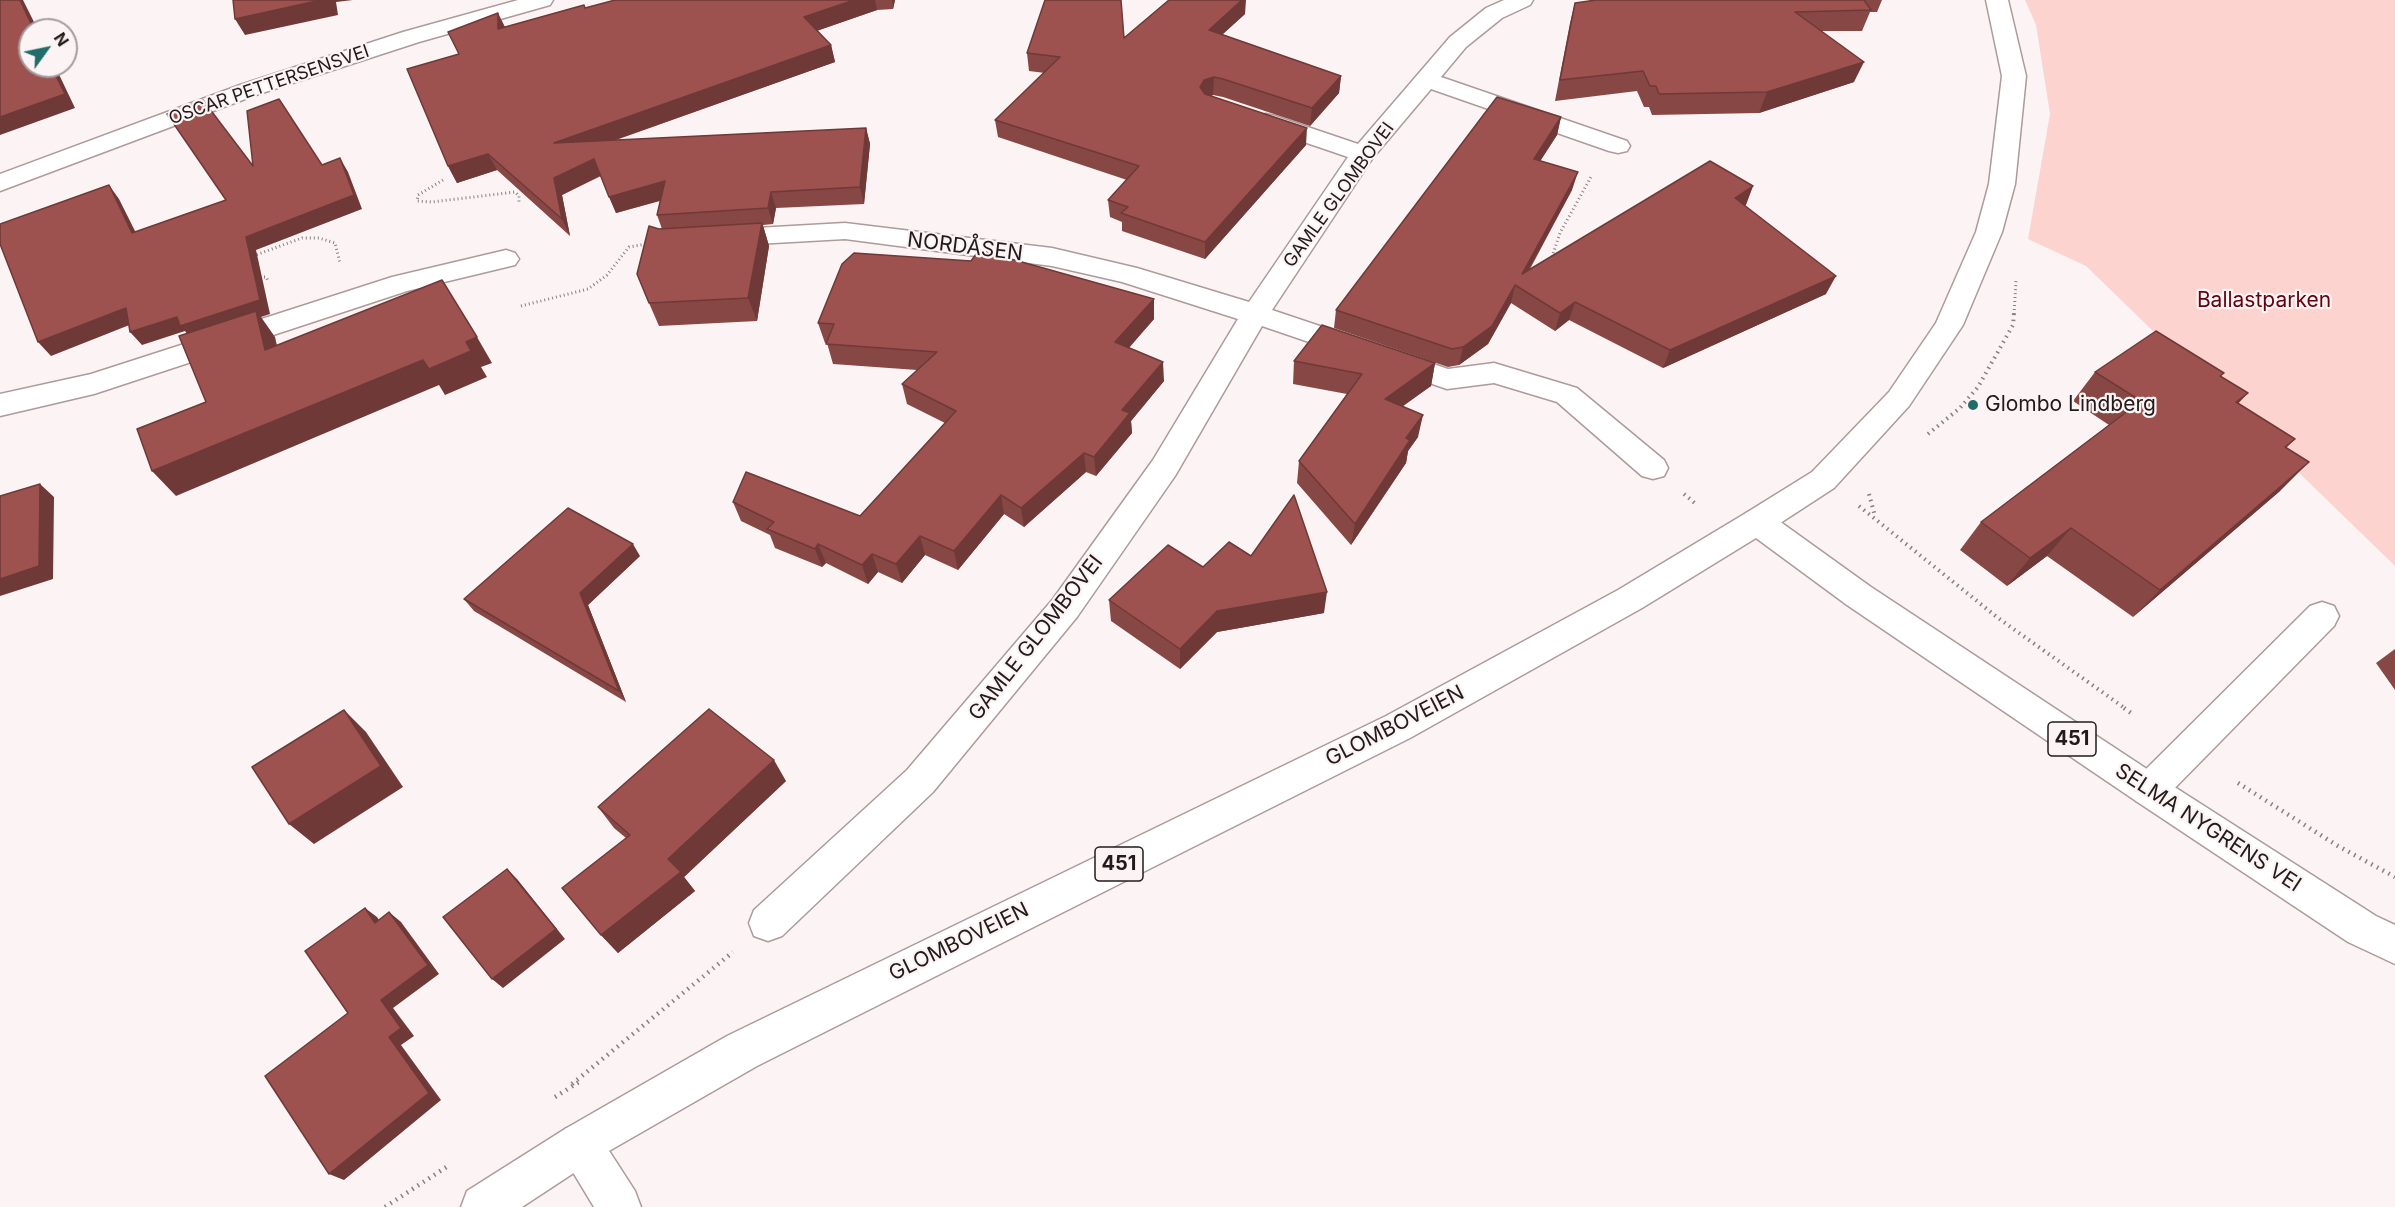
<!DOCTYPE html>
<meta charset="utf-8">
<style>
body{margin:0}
#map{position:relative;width:2395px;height:1207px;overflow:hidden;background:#fcf4f4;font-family:Inter,sans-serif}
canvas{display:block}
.north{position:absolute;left:18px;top:18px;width:60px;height:60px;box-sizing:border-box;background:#fcf4f4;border:2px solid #a49d9d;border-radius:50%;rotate:57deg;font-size:16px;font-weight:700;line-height:24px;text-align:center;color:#211b1a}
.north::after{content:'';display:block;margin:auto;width:21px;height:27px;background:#216d6a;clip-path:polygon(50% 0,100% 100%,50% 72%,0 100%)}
</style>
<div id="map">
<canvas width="2395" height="1207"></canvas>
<div class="north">N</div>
</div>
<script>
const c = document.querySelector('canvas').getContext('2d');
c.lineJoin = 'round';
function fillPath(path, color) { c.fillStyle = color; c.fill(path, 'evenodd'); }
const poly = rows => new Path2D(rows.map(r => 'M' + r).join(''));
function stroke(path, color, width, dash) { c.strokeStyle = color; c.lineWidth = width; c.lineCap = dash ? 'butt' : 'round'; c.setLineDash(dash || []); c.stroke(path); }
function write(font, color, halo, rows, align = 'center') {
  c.font = font + ' Inter,sans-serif'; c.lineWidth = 4.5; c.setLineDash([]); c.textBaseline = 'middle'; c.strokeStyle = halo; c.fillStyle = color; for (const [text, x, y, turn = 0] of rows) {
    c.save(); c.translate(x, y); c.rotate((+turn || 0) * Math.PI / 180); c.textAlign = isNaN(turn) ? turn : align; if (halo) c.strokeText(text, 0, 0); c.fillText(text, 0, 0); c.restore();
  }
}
fillPath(poly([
 [2025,0,2395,0,2395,566,2086,266,2028,239,2050,114,2036,25]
]), '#fcd3cf');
const minor = poly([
 [518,0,553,0,550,5,419,42,256,95,0,191,0,174,240,85,403,32,518,0],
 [1504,0,1533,0,1530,5,1502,18,1466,47,1441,77,1627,141,1630,146,1627,151,1618,153,1609,151,1431,89,1372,159,1272,310,1448,369,1494,363,1577,388,1664,460,1668,468,1664,476,1653,479,1642,476,1557,402,1494,383,1447,389,1262,326,1175,476,1077,617,933,792,782,936,768,941,754,936,749,923,754,910,907,770,1053,599,1153,460,1238,319,1122,282,1052,266,845,239,721,246,712,244,708,238,712,232,721,230,845,223,1052,248,1137,268,1249,302,1348,157,1257,126,1254,121,1257,116,1266,114,1275,116,1358,144,1450,37,1486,8,1504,0],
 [1986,0,2008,0,2026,76,2015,184,2002,232,1963,325,1909,406,1834,488,1768,531,1757,534,1746,531,1741,522,1746,513,1812,472,1889,392,1936,323,1976,232,1989,184,2002,76,1986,0],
 [506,250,515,253,519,259,515,265,407,291,94,394,0,416,0,394,91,374,392,277,506,250],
 [2322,602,2334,606,2339,616,2334,626,2162,801,2149,806,2136,801,2131,790,2136,779,2310,606,2322,602],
 [580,1123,595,1129,635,1191,641,1207,594,1207,565,1159,559,1144,565,1129,580,1123]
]);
const major = poly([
 [1757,510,1768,513,1871,587,2162,779,2376,916,2395,925,2395,964,2348,942,2136,801,1847,605,1756,538,1642,608,1410,738,757,1066,595,1159,522,1207,461,1207,467,1191,565,1129,727,1036,1386,716,1618,590,1746,513,1757,510]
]);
stroke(minor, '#ad9b9a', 3);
stroke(major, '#ad9b9a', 3);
stroke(poly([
 [443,180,418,195,417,201,432,202,515,192,519,196,519,202],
 [253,256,302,238,319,238,335,243,340,263],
 [1552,257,1560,233,1591,177],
 [260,277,266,277,268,281],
 [521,306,588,289,607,275,629,247,647,244],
 [2014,314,2016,281]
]), '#888180', 3, [1, 3]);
stroke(poly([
 [1928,434,1960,408,1978,387,2013,325,2014,313],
 [1684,494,1697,505],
 [1869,494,1875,516],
 [1859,506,1998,618,2126,709]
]), '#888180', 4, [1.5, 4.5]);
stroke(poly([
 [2124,708,2134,715],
 [2238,783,2338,846,2395,877],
 [572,1084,733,952],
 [555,1097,579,1082],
 [385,1207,448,1166]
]), '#888180', 4.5, [1.5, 5]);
fillPath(minor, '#fff');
fillPath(major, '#fff');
fillPath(poly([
 [615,0,895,0,893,9,877,10,816,31,831,45,835,62,616,140,866,128,870,144,864,204,776,208,773,224,763,225,769,246,757,321,659,326,649,303,659,229,662,229,657,215,660,201,616,213,601,176,562,195,570,236,497,170,457,183,448,166,459,54,505,27,585,8],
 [1596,0,1882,0,1877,12,1870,12,1862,31,1822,31,1854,82,1759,113,1652,115,1649,107,1644,107,1637,91,1555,101,1570,23,1575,3],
 [1245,14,1222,35,1341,76,1339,93,1310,126,1223,97,1213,95,1211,96,1306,145,1205,259,1122,231,1122,222,1110,217,1108,200,1127,180,998,137,995,120,1045,73,1029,71,1027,53,1124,38],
 [1561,117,1557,135,1540,161,1572,190,1530,269,1753,186,1745,205,1826,294,1663,368,1569,320,1555,331,1511,303,1488,344,1459,365,1448,367,1334,328,1336,310],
 [1154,299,1154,319,1129,348,1164,381,1131,421,1132,433,1096,476,1086,472,1024,527,1004,514,958,570,925,555,902,583,878,572,868,584,826,563,822,567,775,548,770,535,741,521,733,502,860,516,945,423,907,404,902,384,917,370,833,364,827,343,825,343,818,323],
 [1294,361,1435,363,1431,386,1402,406,1418,437,1408,451,1406,463,1351,545,1297,483,1299,461,1347,394,1293,384],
 [2095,372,2224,373,2221,376,2238,403,2295,439,2286,448,2280,491,2133,617,2047,556,2007,586,1960,550,1981,522,2109,425,2073,401],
 [640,556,588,605,626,702,474,611,464,599],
 [1203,567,1324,613,1217,632,1180,669,1111,621,1109,600],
 [2395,649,2395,690,2376,663],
 [786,781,684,877,695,891,618,953,601,935,626,838,614,828,598,807]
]), '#874744');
fillPath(poly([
 [20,0,23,0,38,30,34,30],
 [321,0,353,0,336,2,338,15,245,35,235,19],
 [854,0,875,0,877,10,808,34,804,17],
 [892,0,895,0,893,9],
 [1242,0,1246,0,1245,14,1208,47,1209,30],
 [498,13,506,29,498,29],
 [831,45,835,62,561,159,554,143],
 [1864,62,1854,82,1759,113,1767,92],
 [51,66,55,66,75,108,0,135,0,117],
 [1341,76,1339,93,1310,126,1312,108],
 [1214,77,1213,95,1204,98,1200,87,1204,80],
 [1561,117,1557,135,1530,177,1534,159],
 [866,128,870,144,864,204,860,187],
 [1307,128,1306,145,1205,259,1205,242],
 [488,154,497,170,457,183,448,166],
 [340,158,348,172,362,209,256,250,270,314,261,317,275,337,284,376,191,339,185,331,142,345,130,332],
 [594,159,601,175,562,195,570,236,562,219,554,178],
 [1578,172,1572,190,1519,287,1522,274],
 [665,181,672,197,616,213,609,197],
 [109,185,119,199,143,247,132,233],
 [1753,186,1746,205,1728,216,1735,198],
 [771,192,776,208,773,224,768,208],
 [762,223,769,246,757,321,748,298],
 [1836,276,1826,294,1663,368,1670,350],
 [1515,285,1511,303,1488,344,1459,365,1463,347],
 [1154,299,1154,319,1116,362,1115,342],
 [1575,302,1569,320,1555,331,1560,313],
 [126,308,137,322,51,356,38,342],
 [477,337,492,363,481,367,487,377,445,395,439,385,176,496,152,471],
 [1163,362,1164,381,1131,421,1132,433,1096,476,1094,457,1122,410],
 [1435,363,1431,386,1381,422,1385,399],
 [2248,393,2221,422,2236,402],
 [1423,415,1418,437,1408,451,1406,463,1351,545,1355,524,1406,438],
 [1084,453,1086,472,1024,527,1021,508],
 [2309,462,2280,491,2133,617,2160,590],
 [40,484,54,497,53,579,0,596,0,579],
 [1001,495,1004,514,958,570,954,551],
 [2071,528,2047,556,2007,586,2030,558],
 [920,536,925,555,902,583,896,564],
 [633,544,640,556,588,605,626,702,619,691,580,593],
 [818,544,826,563,822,567,815,549],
 [872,554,878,572,868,584,862,565],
 [1327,592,1324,613,1217,632,1180,669,1180,649,1217,611],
 [344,710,366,732,403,787,314,844,289,824],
 [774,760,786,781,684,877,695,891,618,953,601,935,668,859],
 [507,869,517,879,565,939,503,988,492,979],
 [365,908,377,917,387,932,375,923],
 [389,912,401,922,439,974,393,1008,414,1036,401,1045,441,1100,344,1180,329,1174,389,1037,381,1000]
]), '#6e3937');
const building = poly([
 [0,0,20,0,34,30,30,30,30,66,51,66,65,94,0,117,0,0],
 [233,0,321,0,235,19,233,0],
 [615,0,854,0,804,17,831,45,554,143,866,128,860,187,771,192,768,208,657,215,665,181,609,197,594,159,554,178,562,219,488,154,448,166,407,69,459,54,448,32,498,13,498,29,584,5,585,8,615,0],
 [1045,0,1121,0,1124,38,1169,0,1242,0,1209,30,1341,76,1312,108,1223,79,1214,77,1204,80,1200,87,1205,94,1307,128,1205,242,1121,213,1128,207,1108,200,1139,166,995,120,1060,57,1027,53,1045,0],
 [1596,0,1864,0,1871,10,1795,12,1864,62,1767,92,1659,94,1656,86,1650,86,1643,71,1560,80,1575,3,1596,0],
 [1497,97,1561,117,1534,159,1578,172,1522,274,1710,161,1753,186,1735,198,1836,276,1670,350,1575,302,1560,313,1515,285,1492,326,1463,347,1452,349,1336,310,1497,97],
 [279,99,322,165,340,158,354,195,246,237,260,300,180,326,177,317,130,332,126,308,38,342,0,244,0,224,109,185,132,233,226,200,167,114,203,100,253,166,247,111,279,99],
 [762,223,748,298,649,303,637,274,649,226,659,229,762,223],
 [979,250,1154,299,1115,342,1163,362,1122,410,1130,413,1094,457,1084,453,1021,508,1001,495,954,551,920,536,896,564,872,554,862,565,818,544,815,549,767,529,774,522,733,502,746,472,860,516,956,411,902,384,937,352,826,344,834,324,818,323,842,264,854,253,971,261,979,250],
 [442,280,477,337,466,342,471,351,429,369,423,360,152,471,137,429,206,402,179,336,256,311,265,350,442,280],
 [1322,325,1435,363,1385,399,1423,415,1406,438,1410,440,1355,524,1299,461,1362,374,1294,361,1322,325],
 [2156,331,2224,373,2220,376,2248,393,2236,402,2295,439,2285,447,2309,462,2160,590,2071,528,2030,558,1981,522,2141,401,2095,372,2156,331],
 [40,484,39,566,0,579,0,496,40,484],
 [1294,495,1327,592,1217,611,1180,649,1109,600,1168,545,1203,567,1229,542,1251,556,1294,495],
 [568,508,633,544,580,593,619,691,464,599,568,508],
 [709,709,774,760,668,859,681,872,601,935,562,888,630,835,598,807,709,709],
 [344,710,381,766,289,824,252,767,344,710],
 [507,869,556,929,492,979,443,917,507,869],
 [365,908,375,923,389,912,428,965,381,1000,401,1028,389,1037,429,1093,329,1174,265,1076,348,1013,305,951,365,908]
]);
fillPath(building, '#9d524f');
stroke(building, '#6e3937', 1.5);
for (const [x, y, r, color] of [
 [1973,405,6,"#216d6a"]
]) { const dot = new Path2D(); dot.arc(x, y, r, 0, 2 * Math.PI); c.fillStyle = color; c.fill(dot); stroke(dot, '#fcf4f4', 2); }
write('18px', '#211b1a', '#fcf4f4', [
 ["OSCAR PETTERSENSVEI",269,85,-19],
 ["GAMLE GLOMBOVEI",1339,195,-54]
]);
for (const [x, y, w] of [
 [2072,739,48],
 [1119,864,48]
]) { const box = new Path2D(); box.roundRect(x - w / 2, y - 17, w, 34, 4.5); c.fillStyle = '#fcf4f4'; c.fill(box); stroke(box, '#211b1a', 1.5); }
write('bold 20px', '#211b1a', null, [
 ["451",2072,739],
 ["451",1119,864]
]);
write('21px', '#211b1a', '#fcf4f4', [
 ["NORDÅSEN",965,247,7],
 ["GAMLE GLOMBOVEI",1036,638,-52],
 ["GLOMBOVEIEN",1395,726,-27],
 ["SELMA NYGRENS VEI",2208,828,33],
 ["GLOMBOVEIEN",959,942,-26]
]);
write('21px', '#66000e', '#fcf4f4', [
 ["Ballastparken",2264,301]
]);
write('21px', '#211b1a', '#fcf4f4', [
 ["Glombo Lindberg",1985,405]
], 'left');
</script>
